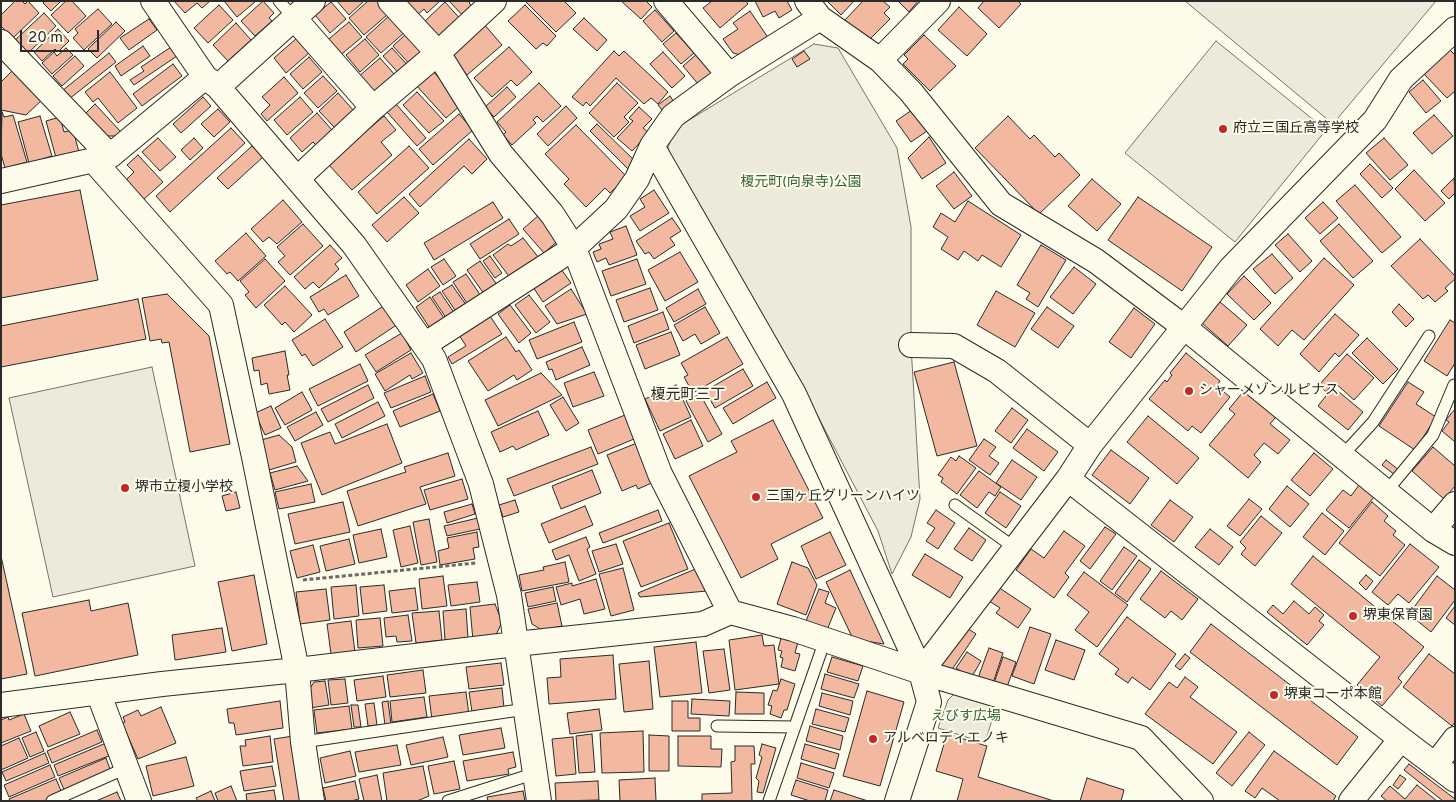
<!DOCTYPE html>
<meta charset="utf-8">
<style>
body{margin:0}
#map{position:relative;width:1456px;height:802px;overflow:hidden;background:#fdfbea;font-family:Overpass,sans-serif}
canvas{display:block}
.frame{position:absolute;inset:0;border:2px solid #2b2b2b;pointer-events:none}
.scale{position:absolute;left:20px;top:30px;width:79px;height:22px;box-sizing:border-box;border:2px solid #2b2b2b;border-top:0;padding-left:6px;font-size:15px;line-height:18px;white-space:nowrap;color:#2b2b2b;-webkit-text-stroke:4px #fdfbea;paint-order:stroke}
</style>
<div id="map">
<canvas width="1456" height="802"></canvas>
<div class="frame"></div>
<div class="scale">20 m</div>
</div>
<script>
const c = document.querySelector('canvas').getContext('2d');
c.lineJoin = 'round';
function fillPath(path, color) { c.fillStyle = color; c.fill(path, 'evenodd'); }
const poly = rows => new Path2D(rows.map(r => 'M' + r).join(''));
function stroke(path, color, width, dash) { c.strokeStyle = color; c.lineWidth = width; c.lineCap = dash ? 'butt' : 'round'; c.setLineDash(dash || []); c.stroke(path); }
function write(font, color, halo, rows, align = 'center') {
  c.font = font + ' Overpass,"Noto Sans JP",sans-serif'; c.lineWidth = 4; c.setLineDash([]); c.textBaseline = 'middle'; c.strokeStyle = halo; c.fillStyle = color; for (const [text, x, y, turn = 0] of rows) {
    c.save(); c.translate(x, y); c.rotate((+turn || 0) * Math.PI / 180); c.textAlign = isNaN(turn) ? turn : align; if (halo) c.strokeText(text, 0, 0); c.fillText(text, 0, 0); c.restore();
  }
}
const green = poly([
 [1185,1,1436,1,1333,124,1185,1],
 [1216,41,1326,130,1235,242,1125,153,1216,41],
 [814,44,838,48,897,148,911,227,911,345,920,499,911,537,892,574,878,531,813,407,670,158,668,147,676,128,814,44],
 [152,367,195,566,53,597,9,398,152,367],
 [955,693,996,707,985,743,938,728,948,700,955,693]
]);
fillPath(green, '#ecebdb');
stroke(green, '#74746e', 1);
const building = poly([
 [15,1,22,1,25,4,28,1,39,13,13,38,1,26,1,15,15,1],
 [45,1,61,1,51,11,43,3,45,1],
 [66,1,72,1,86,16,68,33,51,15,66,1],
 [174,1,210,1,202,8,197,3,185,13,174,1],
 [224,1,256,1,237,17,224,1],
 [263,1,274,13,269,18,272,21,255,36,241,21,263,1],
 [337,1,364,1,349,15,337,1],
 [368,1,377,1,388,14,364,35,349,18,368,1],
 [406,1,440,1,427,13,424,9,416,16,406,1],
 [449,1,471,1,469,3,475,9,466,19,449,1],
 [528,1,564,1,576,13,556,32,526,2,528,1],
 [621,1,646,1,652,7,641,19,621,1],
 [712,1,746,1,748,4,720,28,703,8,712,1],
 [755,1,787,1,792,10,779,18,775,11,763,17,755,1],
 [827,1,854,1,841,15,827,1],
 [863,1,883,1,890,7,884,13,890,19,867,42,845,20,863,1],
 [898,1,918,1,909,12,898,1],
 [984,1,1018,1,1021,4,999,28,978,8,984,1],
 [331,2,346,19,330,33,315,15,331,2],
 [445,2,463,22,442,42,424,22,445,2],
 [219,5,233,20,208,43,194,28,219,5],
 [525,5,556,36,547,46,543,43,536,49,508,21,525,5],
 [959,7,987,34,967,56,938,30,959,7],
 [98,9,112,24,84,50,73,38,78,33,75,29,98,9],
 [655,10,674,31,662,42,643,21,655,10],
 [750,11,769,39,745,56,733,53,723,39,738,29,733,23,750,11],
 [44,13,56,26,26,55,13,42,44,13],
 [390,15,405,32,381,53,366,37,390,15],
 [584,18,607,40,597,51,573,29,584,18],
 [149,19,157,30,129,50,120,38,149,19],
 [116,22,125,31,97,58,88,49,116,22],
 [349,22,362,37,337,58,324,43,349,22],
 [236,23,251,40,228,61,213,45,236,23],
 [483,23,502,45,467,75,448,53,483,23],
 [58,29,69,41,58,52,55,49,42,61,34,52,58,29],
 [676,33,694,53,681,64,663,44,676,33],
 [406,34,427,56,413,68,393,46,406,34],
 [924,35,956,66,930,91,903,64,908,59,904,55,924,35],
 [297,38,309,53,286,73,274,58,297,38],
 [365,39,379,55,360,72,346,55,365,39],
 [143,46,150,56,121,76,115,66,143,46],
 [171,47,177,56,134,85,130,80,144,71,141,67,171,47],
 [509,47,532,72,517,86,511,80,492,97,474,78,509,47],
 [66,48,73,55,52,74,42,63,54,52,57,56,66,48],
 [392,48,412,70,403,78,383,56,392,48],
 [1450,50,1455,55,1455,91,1447,98,1424,74,1450,50],
 [614,51,619,56,624,51,668,92,658,104,651,98,644,104,616,78,590,106,586,102,583,106,572,97,614,51],
 [804,51,810,59,797,67,792,59,804,51],
 [663,52,685,76,672,88,650,64,663,52],
 [109,53,116,62,69,99,62,91,109,53],
 [698,53,713,72,698,84,683,66,698,53],
 [75,56,84,66,62,86,53,76,75,56],
 [309,57,322,72,303,89,290,74,309,57],
 [380,58,395,75,372,95,357,78,380,58],
 [173,64,182,76,142,106,133,94,173,64],
 [431,69,462,104,446,118,415,84,431,69],
 [13,70,42,100,26,115,1,110,1,82,13,70],
 [110,72,137,108,118,123,98,98,93,102,85,92,110,72],
 [323,76,337,91,318,108,304,93,323,76],
 [284,77,298,93,267,121,261,114,270,105,262,97,284,77],
 [1423,80,1441,101,1426,113,1409,92,1423,80],
 [539,83,561,106,543,122,537,116,533,120,536,123,512,145,503,135,506,132,497,122,539,83],
 [617,83,638,103,624,117,629,122,614,137,589,113,617,83],
 [507,87,516,97,494,117,485,107,507,87],
 [417,92,444,121,429,133,403,105,417,92],
 [338,93,354,111,335,128,319,111,338,93],
 [670,96,674,102,662,110,658,105,670,96],
 [203,97,211,106,181,133,173,124,203,97],
 [300,97,313,112,287,135,274,120,300,97],
 [95,104,121,132,118,136,104,136,84,115,95,104],
 [396,104,426,138,417,146,387,112,396,104],
 [566,106,577,118,548,146,537,134,566,106],
 [639,107,652,119,643,128,649,133,632,151,617,138,633,121,629,118,639,107],
 [218,109,230,122,214,137,201,124,218,109],
 [912,110,927,131,911,142,896,121,912,110],
 [2,112,4,117,13,115,27,162,5,168,1,154,2,112],
 [317,113,332,130,316,145,313,142,302,152,290,138,317,113],
 [459,114,473,130,433,165,419,149,459,114],
 [1434,115,1453,136,1432,154,1413,133,1434,115],
 [40,116,52,156,29,163,18,122,40,116],
 [384,116,396,130,381,142,392,155,352,190,328,164,384,116],
 [1008,116,1030,139,1034,135,1055,157,1059,153,1080,175,1039,214,975,148,1008,116],
 [60,117,64,132,73,130,79,152,56,158,46,121,60,117],
 [597,124,637,163,630,171,590,131,597,124],
 [576,125,627,177,610,193,605,188,586,207,564,184,569,179,545,154,576,125],
 [231,128,245,143,170,212,156,196,231,128],
 [929,137,946,163,922,179,908,158,929,137],
 [158,138,176,157,160,171,142,152,158,138],
 [194,138,203,148,190,160,181,150,194,138],
 [1384,138,1408,165,1390,180,1366,153,1384,138],
 [469,139,487,159,472,174,464,166,420,207,409,194,469,139],
 [252,146,263,157,228,189,217,178,252,146],
 [409,146,429,168,377,214,358,192,409,146],
 [138,155,163,182,143,200,125,181,134,172,127,165,138,155],
 [1370,164,1393,188,1382,198,1360,174,1370,164],
 [1414,170,1445,203,1425,221,1395,189,1414,170],
 [954,172,972,196,954,209,936,186,954,172],
 [1454,178,1455,193,1449,199,1441,191,1454,178],
 [1092,179,1121,204,1097,231,1068,206,1092,179],
 [1355,185,1401,237,1382,253,1336,201,1355,185],
 [80,190,98,280,1,298,1,205,80,190],
 [654,190,669,213,640,231,630,216,645,207,640,199,654,190],
 [404,197,419,213,387,242,372,225,404,197],
 [1138,197,1212,247,1182,291,1108,240,1138,197],
 [283,200,302,222,277,244,269,237,263,242,251,229,283,200],
 [968,201,1021,235,1001,267,982,255,978,261,964,251,958,260,941,249,948,237,933,227,941,213,955,222,968,201],
 [493,202,503,218,434,260,424,243,493,202],
 [1323,202,1338,218,1320,234,1305,218,1323,202],
 [539,215,560,239,544,253,523,229,539,215],
 [672,218,681,231,670,238,675,245,654,259,649,252,645,254,636,241,672,218],
 [509,219,519,234,480,259,470,244,509,219],
 [303,224,323,246,290,275,278,262,285,256,277,247,303,224],
 [1339,224,1373,261,1353,278,1320,241,1339,224],
 [626,226,637,255,609,265,606,258,597,262,593,252,601,249,599,244,613,239,610,232,626,226],
 [246,233,266,256,238,281,230,272,227,274,215,261,246,233],
 [1288,234,1312,261,1300,272,1275,245,1288,234],
 [523,238,539,258,511,279,493,255,508,244,511,246,523,238],
 [1420,239,1455,276,1455,279,1445,288,1448,291,1435,302,1428,295,1423,299,1391,266,1420,239],
 [330,245,342,258,335,264,339,269,319,288,313,282,305,289,294,277,330,245],
 [1041,245,1066,260,1038,307,1026,299,1030,293,1017,285,1041,245],
 [680,252,698,282,665,301,648,270,680,252],
 [1272,254,1293,278,1275,294,1253,269,1272,254],
 [490,256,502,273,495,278,483,261,490,256],
 [1324,258,1354,285,1304,340,1292,330,1278,346,1260,329,1324,258],
 [265,259,285,281,256,308,245,295,249,292,240,281,265,259],
 [444,259,456,276,443,285,431,267,444,259],
 [637,259,646,284,611,296,602,271,637,259],
 [480,261,500,289,487,298,467,270,480,261],
 [1074,267,1096,284,1073,314,1050,297,1074,267],
 [428,269,440,286,418,302,406,285,428,269],
 [561,269,571,283,543,302,533,287,561,269],
 [466,274,483,299,470,308,453,282,466,274],
 [346,275,359,296,328,315,324,309,319,312,310,297,346,275],
 [1244,276,1271,303,1254,320,1227,294,1244,276],
 [452,285,469,309,459,316,442,291,452,285],
 [285,286,312,315,294,332,285,322,282,325,264,305,285,286],
 [650,288,658,310,624,322,616,300,650,288],
 [571,289,587,314,557,324,545,306,571,289],
 [698,289,706,304,674,322,666,308,698,289],
 [996,291,1035,313,1015,347,977,325,996,291],
 [440,292,457,317,449,322,432,297,440,292],
 [167,294,209,336,230,444,190,452,169,342,162,343,161,339,150,341,142,298,167,294],
 [529,295,550,322,536,333,515,305,529,295],
 [430,297,448,324,442,328,429,327,416,307,430,297],
 [138,299,146,339,1,367,1,326,138,299],
 [1220,302,1247,325,1228,346,1202,323,1220,302],
 [1399,304,1414,319,1406,327,1392,312,1399,304],
 [385,305,398,324,356,352,344,332,385,305],
 [510,305,531,333,519,343,498,314,510,305],
 [705,307,720,333,701,344,695,334,683,341,674,325,705,307],
 [1047,307,1074,326,1058,348,1031,329,1047,307],
 [1134,308,1155,324,1131,358,1109,342,1134,308],
 [663,312,669,329,634,343,628,326,663,312],
 [1335,314,1359,335,1339,357,1335,353,1319,372,1300,354,1335,314],
 [490,316,502,334,452,364,448,357,466,346,459,335,490,316],
 [325,319,343,347,313,366,305,354,302,356,292,340,325,319],
 [1450,320,1455,323,1455,363,1447,376,1424,361,1450,320],
 [574,322,582,342,537,359,529,340,574,322],
 [671,332,680,355,645,369,636,345,671,332],
 [402,333,411,350,376,372,365,355,402,333],
 [506,337,516,352,519,350,532,370,517,380,514,375,488,391,468,361,506,337],
 [727,337,743,364,693,393,684,377,688,375,681,363,727,337],
 [1367,338,1398,369,1383,384,1352,353,1367,338],
 [582,347,590,365,556,380,552,369,549,370,546,362,582,347],
 [285,351,289,375,287,375,290,390,269,394,267,383,261,385,259,370,254,371,252,358,285,351],
 [411,353,423,373,412,379,410,375,385,391,375,374,411,353],
 [1186,353,1220,381,1217,386,1230,397,1201,433,1192,426,1188,431,1149,399,1165,380,1167,382,1172,375,1170,373,1186,353],
 [1347,354,1374,378,1354,400,1334,382,1326,392,1319,385,1347,354],
 [954,362,977,446,937,456,914,372,954,362],
 [360,364,368,381,318,406,309,389,360,364],
 [743,369,753,386,715,408,705,391,743,369],
 [594,372,604,396,573,407,564,383,594,372],
 [541,373,562,395,498,426,485,400,541,373],
 [425,376,431,392,391,408,384,393,425,376],
 [767,382,776,398,733,424,723,408,767,382],
 [1408,382,1424,392,1416,404,1436,417,1415,450,1379,426,1408,382],
 [368,385,374,398,328,422,321,409,368,385],
 [676,385,691,417,660,431,645,399,676,385],
 [1247,387,1279,413,1270,424,1290,440,1278,454,1264,443,1254,455,1261,462,1248,478,1209,445,1235,414,1229,409,1247,387],
 [1333,387,1363,412,1348,430,1318,406,1333,387],
 [302,392,312,410,285,425,275,408,302,392],
 [433,394,440,411,400,427,393,411,433,394],
 [700,394,722,434,708,442,686,401,700,394],
 [563,397,579,423,566,431,550,405,563,397],
 [378,402,385,416,342,438,335,424,378,402],
 [271,406,281,428,265,435,255,413,271,406],
 [1012,408,1028,420,1011,443,995,431,1012,408],
 [1455,409,1455,442,1442,431,1449,422,1446,420,1455,409],
 [538,411,549,435,516,450,513,446,500,452,491,432,538,411],
 [316,412,323,425,295,441,287,427,316,412],
 [625,415,634,439,598,454,588,430,625,415],
 [1148,416,1199,458,1177,484,1127,442,1148,416],
 [691,420,703,446,675,459,663,434,691,420],
 [773,420,823,518,771,544,778,559,741,578,689,476,737,452,731,441,773,420],
 [387,424,402,463,322,495,301,443,330,432,335,444,387,424],
 [1027,429,1058,452,1044,471,1013,448,1027,429],
 [279,435,292,447,296,462,269,470,261,440,279,435],
 [984,439,996,447,989,456,999,463,990,475,969,460,984,439],
 [637,443,654,482,638,489,636,485,622,491,607,455,637,443],
 [591,447,598,464,514,496,507,479,591,447],
 [1433,447,1455,466,1455,486,1444,499,1412,471,1433,447],
 [1111,450,1149,478,1130,504,1092,475,1111,450],
 [448,453,455,476,420,487,426,504,358,526,347,491,406,472,404,467,448,453],
 [1314,453,1333,469,1310,496,1291,480,1314,453],
 [959,456,976,468,957,494,941,482,943,478,938,475,951,457,956,461,959,456],
 [1012,460,1037,477,1021,500,996,483,1012,460],
 [1386,460,1399,470,1395,475,1382,465,1386,460],
 [297,466,308,481,275,490,270,473,297,466],
 [592,470,601,493,561,509,552,486,592,470],
 [979,471,1001,487,995,496,989,492,977,508,960,495,979,471],
 [462,479,468,499,430,510,424,490,462,479],
 [311,484,315,502,279,509,275,492,311,484],
 [1359,485,1374,497,1349,528,1326,510,1343,490,1351,496,1359,485],
 [1287,486,1309,504,1290,527,1269,509,1287,486],
 [236,492,240,508,226,511,222,496,236,492],
 [1000,492,1021,506,1006,528,985,513,1000,492],
 [1249,499,1262,509,1240,536,1227,526,1249,499],
 [515,500,519,512,503,517,499,505,515,500],
 [1170,500,1193,517,1174,542,1151,525,1170,500],
 [343,502,350,532,295,544,288,514,343,502],
 [1372,502,1388,516,1384,521,1396,531,1393,535,1405,545,1380,576,1339,543,1372,502],
 [472,504,475,514,447,523,444,512,472,504],
 [585,506,593,525,549,543,541,524,585,506],
 [658,510,662,521,603,543,599,533,658,510],
 [936,510,955,523,938,549,926,541,935,528,927,523,936,510],
 [1322,513,1344,531,1325,555,1303,537,1322,513],
 [1261,516,1282,533,1255,566,1241,554,1246,548,1240,542,1261,516],
 [478,518,480,529,447,536,444,526,478,518],
 [429,519,437,562,421,565,413,522,429,519],
 [669,523,688,569,641,587,623,541,669,523],
 [410,526,418,563,401,567,393,530,410,526],
 [1105,527,1116,534,1090,569,1080,561,1105,527],
 [969,528,986,540,972,561,954,549,969,528],
 [381,529,387,557,359,563,353,535,381,529],
 [1210,529,1233,547,1219,565,1195,547,1210,529],
 [1064,531,1085,546,1065,573,1069,577,1054,598,1016,570,1031,549,1044,558,1064,531],
 [477,532,479,547,473,548,475,559,440,565,438,551,449,548,447,538,477,532],
 [830,532,846,565,816,579,801,546,830,532],
 [586,537,590,547,587,549,596,574,579,581,569,555,556,560,552,550,586,537],
 [349,539,355,564,326,571,320,546,349,539],
 [616,544,623,564,599,572,592,551,616,544],
 [1410,544,1439,567,1409,603,1398,594,1388,605,1372,592,1410,544],
 [313,545,320,572,297,578,290,551,313,545],
 [1124,547,1137,556,1112,590,1100,581,1124,547],
 [925,554,963,577,950,598,912,575,925,554],
 [1,556,27,674,1,679,1,556],
 [1313,556,1424,647,1398,678,1402,682,1382,706,1357,685,1380,657,1291,584,1313,556],
 [1139,560,1151,569,1127,602,1115,593,1139,560],
 [565,562,569,582,522,591,519,575,544,570,543,567,565,562],
 [792,562,808,568,817,585,806,615,777,604,792,562],
 [623,568,634,610,611,616,599,574,623,568],
 [698,568,707,591,640,597,638,593,698,568],
 [850,570,884,644,853,639,826,582,850,570],
 [1161,571,1198,599,1182,620,1171,611,1165,618,1140,599,1161,571],
 [1084,572,1128,605,1097,647,1075,630,1089,612,1067,595,1084,572],
 [254,575,267,644,232,651,218,582,254,575],
 [1366,575,1373,581,1366,590,1359,583,1366,575],
 [443,576,447,606,422,609,419,579,443,576],
 [1437,576,1455,590,1455,600,1431,632,1409,614,1437,576],
 [596,579,605,609,584,614,580,599,561,605,556,587,572,583,572,586,596,579],
 [477,582,480,602,451,606,448,585,477,582],
 [356,585,359,616,334,619,331,587,356,585],
 [384,585,387,611,363,614,360,587,384,585],
 [553,587,556,601,528,607,525,593,553,587],
 [998,587,1031,609,1018,628,996,613,1000,608,989,601,998,587],
 [415,588,418,610,392,613,389,591,415,588],
 [326,589,330,620,300,624,296,592,326,589],
 [819,589,829,592,825,603,836,608,827,630,806,621,819,589],
 [89,600,91,611,128,603,138,655,35,676,22,613,89,600],
 [1294,601,1309,614,1315,607,1324,615,1319,621,1324,625,1307,645,1267,612,1273,605,1283,614,1294,601],
 [557,603,562,626,542,630,532,624,528,609,557,603],
 [495,604,502,622,495,637,473,641,470,607,495,604],
 [1455,606,1455,625,1446,618,1455,606],
 [466,609,468,638,445,640,443,611,466,609],
 [439,611,442,640,416,643,412,613,439,611],
 [408,615,412,641,397,642,396,636,386,637,384,618,408,615],
 [1127,617,1176,654,1150,690,1132,677,1128,683,1115,674,1119,669,1099,654,1127,617],
 [380,618,383,646,358,648,356,620,380,618],
 [351,621,355,652,331,654,327,624,351,621],
 [1211,624,1358,737,1337,765,1190,652,1211,624],
 [964,626,976,634,951,671,939,663,964,626],
 [1030,627,1051,634,1034,684,1012,676,1030,627],
 [222,628,226,652,175,660,172,635,222,628],
 [762,635,764,646,774,645,779,684,735,690,729,640,762,635],
 [781,638,798,642,795,653,800,654,795,671,781,667,783,658,780,657,782,651,778,650,781,638],
 [1056,640,1085,650,1074,680,1045,670,1056,640],
 [696,642,702,693,660,697,654,647,696,642],
 [989,648,1003,653,993,683,978,678,989,648],
 [724,649,730,690,709,693,703,651,724,649],
 [967,652,981,661,971,678,956,668,967,652],
 [1185,654,1190,658,1180,670,1175,666,1185,654],
 [1429,654,1455,674,1455,722,1452,726,1403,687,1429,654],
 [613,655,616,699,549,704,547,678,561,677,560,659,613,655],
 [832,657,863,666,858,681,827,672,832,657],
 [1003,657,1016,662,1007,687,994,683,1003,657],
 [649,661,653,709,624,712,619,664,649,661],
 [501,663,504,685,469,689,466,667,501,663],
 [423,670,426,693,390,697,387,675,423,670],
 [825,674,859,684,854,698,821,689,825,674],
 [383,676,386,697,357,701,354,680,383,676],
 [1185,677,1198,687,1190,697,1237,732,1213,764,1145,714,1169,682,1177,688,1185,677],
 [345,679,348,703,331,705,328,680,345,679],
 [781,679,795,684,787,710,784,710,781,718,770,714,772,706,768,705,773,690,777,691,781,679],
 [325,681,329,705,310,708,307,693,314,682,325,681],
 [502,688,504,708,472,712,469,692,502,688],
 [867,691,904,702,880,786,843,776,867,691],
 [466,692,469,715,432,720,429,696,466,692],
 [736,692,764,693,764,714,735,714,736,692],
 [822,693,853,701,850,715,819,706,822,693],
 [424,697,427,717,392,722,390,701,424,697],
 [692,699,730,701,729,716,691,714,692,699],
 [280,701,283,728,236,735,234,723,229,723,227,709,280,701],
 [388,701,391,724,385,725,382,702,388,701],
 [672,701,688,701,688,718,700,718,700,731,672,731,672,701],
 [374,703,377,725,368,726,365,704,374,703],
 [351,705,358,705,361,727,354,727,351,705],
 [349,706,352,729,317,733,314,710,349,706],
 [161,707,176,743,138,759,122,723,125,722,123,717,138,710,141,716,161,707],
 [599,709,602,730,570,734,567,713,599,709],
 [816,709,849,718,845,732,812,724,816,709],
 [70,712,80,734,48,747,39,726,70,712],
 [24,714,31,731,1,743,1,720,8,717,9,720,24,714],
 [810,726,843,736,840,750,806,741,810,726],
 [501,728,505,748,463,755,459,735,501,728],
 [97,730,102,742,52,763,47,751,97,730],
 [643,731,644,772,602,773,600,733,643,731],
 [36,732,44,751,30,757,22,738,36,732],
 [1249,732,1265,745,1232,786,1216,773,1249,732],
 [592,734,595,772,579,773,576,736,592,734],
 [947,734,987,746,978,777,1054,801,957,801,963,779,936,771,947,734],
 [649,735,669,736,669,771,649,771,649,735],
 [270,736,273,762,243,766,240,746,246,746,245,740,270,736],
 [293,736,303,801,284,801,274,739,293,736],
 [678,736,711,736,711,749,722,749,721,767,678,766,678,736],
 [443,737,448,757,411,765,406,745,443,737],
 [573,737,576,774,556,776,552,739,573,737],
 [19,738,28,758,1,770,1,746,19,738],
 [106,743,111,755,58,776,54,765,106,743],
 [762,744,776,748,763,793,757,792,759,781,756,778,762,757,759,755,762,744],
 [805,744,839,754,835,769,801,759,805,744],
 [397,745,401,765,359,772,355,752,397,745],
 [735,746,754,746,755,764,751,764,752,801,702,801,702,794,732,793,731,762,735,761,735,746],
 [350,751,356,776,325,783,320,758,350,751],
 [1274,751,1336,796,1333,801,1280,801,1262,788,1255,798,1245,791,1274,751],
 [513,752,516,767,508,769,509,774,467,781,463,761,513,752],
 [45,753,49,763,6,781,2,772,45,753],
 [186,757,194,786,153,796,146,766,186,757],
 [106,758,111,772,65,792,59,778,106,758],
 [454,761,460,789,434,794,428,766,454,761],
 [801,763,834,773,829,788,797,778,801,763],
 [1409,764,1455,799,1455,801,1443,801,1404,770,1409,764],
 [50,765,55,777,9,797,4,785,50,765],
 [272,766,276,786,244,791,240,771,272,766],
 [423,766,429,796,417,801,387,801,383,773,423,766],
 [377,775,382,801,364,801,359,779,377,775],
 [1400,775,1406,779,1398,789,1393,785,1400,775],
 [655,778,656,801,620,801,619,780,655,778],
 [1087,778,1124,790,1121,801,1080,801,1087,778],
 [56,779,62,793,44,801,10,801,9,799,56,779],
 [796,780,828,790,825,801,810,801,791,795,796,780],
 [355,781,359,799,351,801,326,801,323,788,355,781],
 [598,781,599,800,556,801,555,783,598,781],
 [1417,785,1437,801,1387,801,1381,796,1390,786,1405,799,1417,785],
 [231,786,237,801,218,801,215,793,231,786],
 [274,790,276,801,247,801,246,794,274,790],
 [834,790,868,801,830,801,834,790],
 [211,791,215,801,198,801,196,798,211,791],
 [523,791,525,801,488,801,487,797,523,791],
 [117,792,121,801,96,801,117,792]
]);
fillPath(building, '#f2b8a0');
stroke(building, '#2b2b2b', 1);
const service = poly([
 [279,1,294,18],
 [1342,456,1373,422,1429,336],
 [1386,492,1433,435,1454,385],
 [955,505,1015,548],
 [717,726,795,727],
 [303,742,526,709],
 [52,801,126,768],
 [448,801,536,773],
 [769,801,825,640]
]);
const minor = poly([
 [153,1,205,77,218,87,354,245,434,359,481,484,509,595,539,801],
 [390,1,438,53,501,154,552,214,574,248,660,474,730,612],
 [666,1,729,75],
 [807,1,820,18,880,60,911,92,1001,204,1096,261,1184,327,1433,530,1455,543],
 [294,18,373,108],
 [820,18,729,75,673,116,652,146,794,394,921,672,929,702,897,801],
 [1455,29,1401,79,1375,120,1231,268,1090,445,1068,479,1401,739,1455,780],
 [1,42,110,156,205,77],
 [880,60,938,1],
 [218,87,313,1],
 [93,160,221,305,254,457,297,670,303,742,312,801],
 [297,179,373,108,438,53,494,1],
 [1,181,107,157],
 [424,345,574,248,616,209,637,179,652,146],
 [911,345,954,346,997,371,1090,445],
 [1433,530,1455,504],
 [921,672,1068,479],
 [98,692,139,801],
 [1,705,162,684,297,670,516,644,703,624,730,612,793,629,921,672,1141,738,1201,801],
 [1435,765,1455,739],
 [1351,801,1401,739]
]);
stroke(service, '#2b2b2b', 13);
stroke(minor, '#2b2b2b', 26);
stroke(poly([
 [303,580,476,563]
]), '#6a6964', 3, [4, 2.5]);
stroke(service, '#fdfbea', 11);
stroke(minor, '#fdfbea', 24);
for (const [x, y, r, color] of [
 [1223,129,5,"#c62828"],
 [1189,391,5,"#c62828"],
 [125,488,5,"#c62828"],
 [756,497,5,"#c62828"],
 [1353,616,5,"#c62828"],
 [1274,695,5,"#c62828"],
 [873,739,5,"#c62828"]
]) { const dot = new Path2D(); dot.arc(x, y, r, 0, 2 * Math.PI); c.fillStyle = color; c.fill(dot); stroke(dot, '#fdfbea', 2); }
write('14px', '#2b2b2b', '#fdfbea', [
 ["府立三国丘高等学校",1233,129],
 ["シャーメゾンルピナス",1199,391],
 ["堺市立榎小学校",135,488],
 ["三国ヶ丘グリーンハイツ",766,497],
 ["堺東保育園",1363,616],
 ["堺東コーポ本館",1284,695],
 ["アルベロディエノキ",883,739]
], 'left');
write('14px', '#34623c', '#fdfbea', [
 ["榎元町(向泉寺)公園",801,183],
 ["えびす広場",966,717]
]);
write('15px', '#2b2b2b', '#fdfbea', [
 ["榎元町三丁",688,396]
]);
</script>
